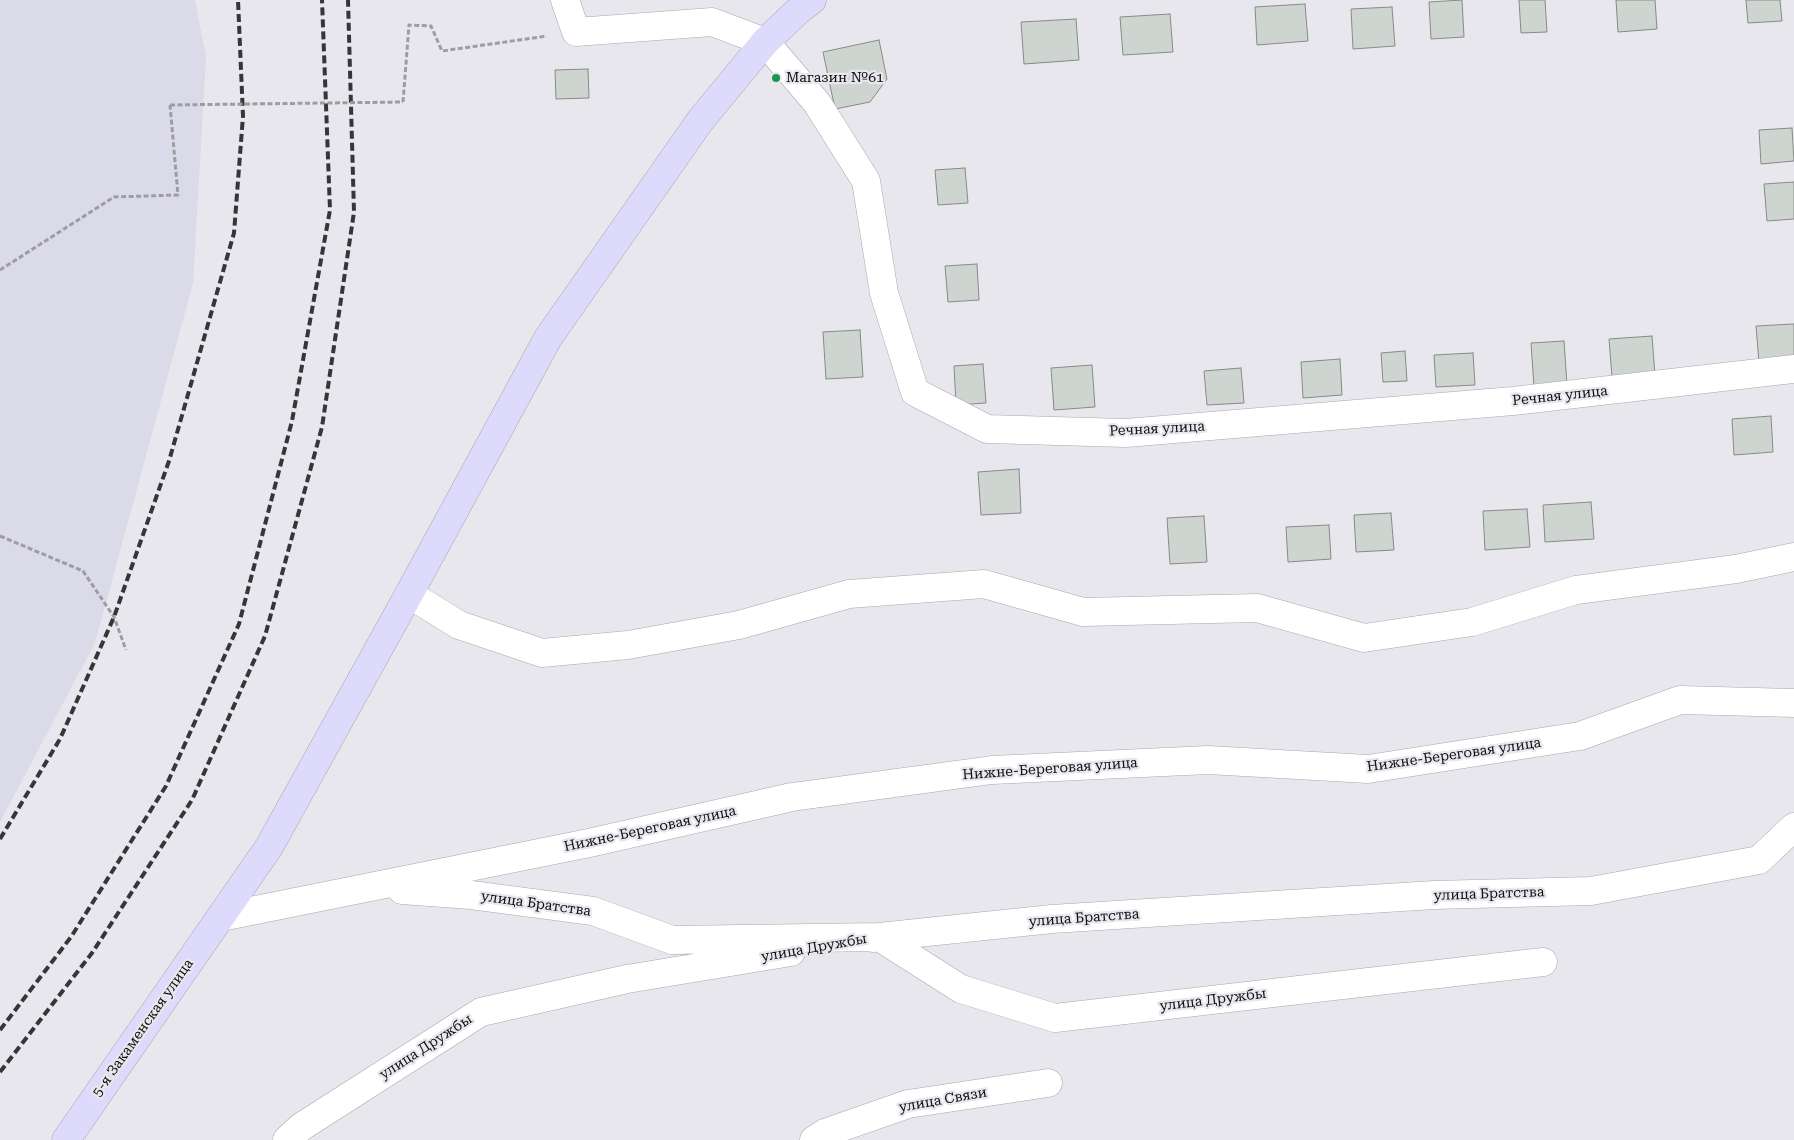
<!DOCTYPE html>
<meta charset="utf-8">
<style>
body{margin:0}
canvas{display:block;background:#e7e7ed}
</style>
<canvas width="1794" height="1140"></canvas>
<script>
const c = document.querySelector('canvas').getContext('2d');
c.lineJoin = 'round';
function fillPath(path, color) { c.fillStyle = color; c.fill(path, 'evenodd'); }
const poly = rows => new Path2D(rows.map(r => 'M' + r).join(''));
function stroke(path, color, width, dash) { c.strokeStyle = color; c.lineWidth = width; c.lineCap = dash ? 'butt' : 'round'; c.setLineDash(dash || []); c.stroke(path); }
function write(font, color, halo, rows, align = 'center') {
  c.font = font + ' "Roboto Serif",serif'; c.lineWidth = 4.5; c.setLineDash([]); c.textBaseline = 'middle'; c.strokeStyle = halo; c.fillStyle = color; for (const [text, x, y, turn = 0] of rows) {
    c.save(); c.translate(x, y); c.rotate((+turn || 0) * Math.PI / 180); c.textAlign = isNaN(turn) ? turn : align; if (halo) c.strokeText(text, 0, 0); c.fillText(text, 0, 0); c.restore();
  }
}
fillPath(poly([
 [0,0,195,0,206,57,193,283,95,643,0,822]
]), '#dbdae8');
const building = poly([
 [1462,0,1464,37,1431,39,1429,2,1462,0],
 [1519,0,1545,0,1547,32,1521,33,1519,0],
 [1616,0,1655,0,1657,29,1618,32,1616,0],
 [1746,0,1780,0,1782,21,1748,23,1746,0],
 [1305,4,1308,41,1257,45,1255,7,1305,4],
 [1392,7,1395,46,1353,49,1351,9,1392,7],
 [1170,14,1173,52,1123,55,1120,17,1170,14],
 [1076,19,1079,60,1024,64,1021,22,1076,19],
 [879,40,887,79,870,102,835,109,823,52,879,40],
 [588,69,589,98,556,99,555,70,588,69],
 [1792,128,1794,161,1761,164,1759,130,1792,128],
 [965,168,968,203,938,205,935,170,965,168],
 [1794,182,1794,219,1767,221,1764,184,1794,182],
 [977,264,979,300,948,302,945,266,977,264],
 [1794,324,1794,360,1759,362,1756,326,1794,324],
 [860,330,863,377,826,379,823,332,860,330],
 [1652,336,1655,375,1612,377,1609,339,1652,336],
 [1564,341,1567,385,1534,387,1531,343,1564,341],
 [1405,351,1407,381,1383,382,1381,353,1405,351],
 [1473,353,1475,385,1436,387,1434,355,1473,353],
 [1340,359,1342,395,1303,398,1301,362,1340,359],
 [983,364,986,403,956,405,954,366,983,364],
 [1092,365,1095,407,1054,410,1051,368,1092,365],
 [1241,368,1244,403,1207,405,1204,371,1241,368],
 [1771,416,1773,452,1734,455,1732,419,1771,416],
 [1019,469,1021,513,981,515,978,472,1019,469],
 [1591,502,1594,539,1545,542,1543,505,1591,502],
 [1527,509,1530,547,1485,550,1483,511,1527,509],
 [1391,513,1394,550,1356,552,1354,515,1391,513],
 [1204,516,1207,562,1170,564,1167,518,1204,516],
 [1329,525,1331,559,1288,562,1286,527,1329,525]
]);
fillPath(building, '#ced4cf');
stroke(building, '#868b87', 1);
const street = poly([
 [565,0,576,32,712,22,765,42,817,103,866,181,884,293,915,392,987,429,1126,433,1513,401,1794,369],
 [409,594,459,625,542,653,628,645,739,625,849,594,984,584,1083,612,1257,608,1364,638,1472,622,1576,590,1736,569,1794,557],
 [402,890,471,895,593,911,672,940,879,937,1052,919,1434,895,1591,891,1759,860,1794,827],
 [221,917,589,843,792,797,992,770,1208,760,1368,769,1580,736,1680,700,1794,703],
 [873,938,879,937,961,989,1055,1018,1543,962],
 [287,1140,301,1127,481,1012,627,979,791,952],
 [814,1140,825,1133,908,1104,1048,1083]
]);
const secondary = poly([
 [66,1140,269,847,409,594,548,338,700,121,765,42,799,10,812,0]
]);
stroke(street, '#a7a7ad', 29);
stroke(secondary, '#a7a7ad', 29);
stroke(poly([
 [403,102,409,25,431,26,442,51,547,36],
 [0,270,114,197,178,195,170,105],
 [0,536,83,571,114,617,126,650]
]), '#9d9da1', 3, [5, 2.5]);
stroke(street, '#fff', 28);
stroke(secondary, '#dedafb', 28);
stroke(poly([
 [0,839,60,739,114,617,169,461,234,233,243,116,238,0],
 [0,1030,71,937,166,786,239,624,292,421,330,210,322,0],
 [0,1072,92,953,192,800,265,636,322,427,354,212,348,0]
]), '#363639', 4, [8, 4]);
stroke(poly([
 [170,105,403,102]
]), '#9d9da1', 3, [5, 2.5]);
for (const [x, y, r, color] of [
 [776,78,5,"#209550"]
]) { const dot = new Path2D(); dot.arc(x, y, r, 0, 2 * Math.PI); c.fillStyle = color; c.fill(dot); stroke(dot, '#e7e7ed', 2); }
write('14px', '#0f0f11', '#e7e7ed', [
 ["Магазин №61",786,78]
], 'left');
write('14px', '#0f0f11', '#e7e7ed', [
 ["Речная улица",1560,396,-6],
 ["Речная улица",1157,429,-3],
 ["Нижне-Береговая улица",1454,755,-8],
 ["Нижне-Береговая улица",1050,769,-4],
 ["Нижне-Береговая улица",650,829,-12],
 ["улица Братства",1489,894,-2],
 ["улица Братства",536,904,8],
 ["улица Братства",1084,918,-4],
 ["улица Дружбы",814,948,-10],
 ["улица Дружбы",1213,1000,-7],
 ["5-я Закаменская улица",143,1028,-55],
 ["улица Дружбы",426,1047,-33],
 ["улица Связи",943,1100,-10]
]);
</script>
